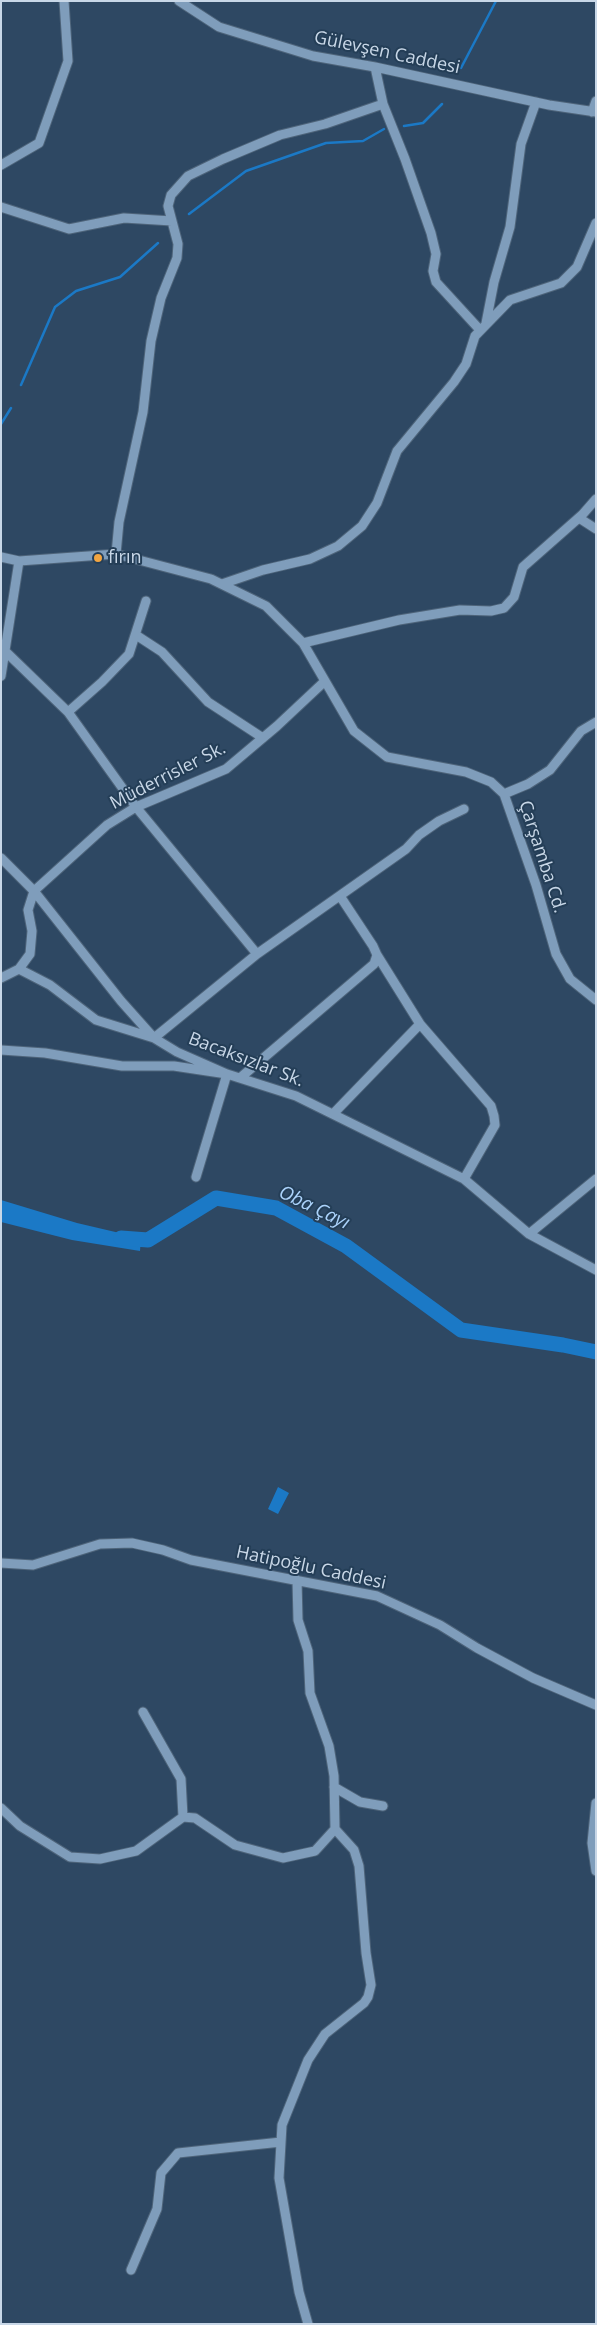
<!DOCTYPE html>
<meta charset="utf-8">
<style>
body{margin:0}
#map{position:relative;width:597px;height:2325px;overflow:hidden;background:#2e4863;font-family:"Open Sans",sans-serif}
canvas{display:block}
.frame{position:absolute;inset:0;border:2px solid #c8d7e7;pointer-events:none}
</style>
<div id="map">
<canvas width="597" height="2325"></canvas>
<div class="frame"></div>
</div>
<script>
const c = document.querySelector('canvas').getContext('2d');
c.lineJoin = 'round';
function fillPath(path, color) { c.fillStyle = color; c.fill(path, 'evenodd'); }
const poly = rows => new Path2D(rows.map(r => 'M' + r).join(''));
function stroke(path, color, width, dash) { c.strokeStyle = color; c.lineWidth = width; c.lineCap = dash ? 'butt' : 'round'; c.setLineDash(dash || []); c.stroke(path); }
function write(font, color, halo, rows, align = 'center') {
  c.font = font + ' "Open Sans",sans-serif'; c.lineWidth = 4; c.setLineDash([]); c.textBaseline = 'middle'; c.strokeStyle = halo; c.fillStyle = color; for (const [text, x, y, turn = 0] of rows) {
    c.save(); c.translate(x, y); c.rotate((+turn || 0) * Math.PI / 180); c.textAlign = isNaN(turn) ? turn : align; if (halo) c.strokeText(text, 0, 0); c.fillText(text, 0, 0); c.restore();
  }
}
fillPath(poly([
 [1,1200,77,1223,141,1238,140,1251,72,1240,1,1222],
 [278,1487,289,1493,278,1514,268,1509]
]), '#1b79c6');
stroke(poly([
 [461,68,496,1],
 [404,126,423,123,442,104],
 [189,214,246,171,326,143,363,141,384,129],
 [21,385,55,307,76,291,120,277,158,243],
 [1,424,11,408]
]), '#1b79c6', 2.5);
stroke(poly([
 [121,1238,148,1240,216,1198,276,1208,346,1246,461,1330,563,1345,596,1352]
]), '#1b79c6', 15);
const minor = poly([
 [179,1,219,27,313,56,375,67,549,105,596,112],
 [375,67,383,104,405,159,431,233,436,254,433,271,436,282,480,330],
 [592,112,596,101],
 [1,165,39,143,68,61,64,1],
 [1,207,69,229,124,218,172,221],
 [486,323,494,282,510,227,521,144,536,102],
 [579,518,596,529],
 [116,554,119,522,143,412,151,341,161,298,177,258,178,244,168,206,171,195,188,176,223,159,280,135,325,124,383,104],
 [1,557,19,561,116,554,211,579,266,606,303,643,354,731,387,757,466,772,491,782,504,794,536,885,556,954,570,979,596,1000],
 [222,584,263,570,310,559,338,546,362,526,377,503,397,451,454,382,466,364,475,336,510,300,561,283,577,267,596,223],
 [136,635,162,652,208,702,263,738],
 [303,643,399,620,460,610,491,611,504,608,514,597,523,567,582,515,596,499],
 [5,651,68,712,136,807,257,954],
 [1,676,19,561],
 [68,712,102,682,129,654,146,601],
 [504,794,528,784,550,770,581,731,596,722],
 [1,858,34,891,121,1001,154,1038,257,954,406,849,419,835,439,821,464,809],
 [19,969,50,985,96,1020,154,1038,177,1052,227,1074,296,1096,464,1179,529,1234,596,1270],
 [1,978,19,969,30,954,32,931,28,910,34,891,107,825,136,807,226,769,277,726,325,681],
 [420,1024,491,1106,494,1116,495,1125,464,1179],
 [1,1050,45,1053,122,1066,174,1066,227,1074,196,1177],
 [240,1078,374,964,377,955,373,946,340,896],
 [333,1114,420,1024,377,955],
 [529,1234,596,1179],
 [1,1563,33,1565,100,1544,132,1543,163,1550,191,1560,377,1596,440,1625,477,1648,533,1678,596,1705],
 [297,1580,298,1620,308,1651,310,1693,329,1746,334,1776,335,1829,354,1850,359,1866,366,1953,371,1985,368,1997,364,2003,325,2034,308,2060,282,2125,279,2178,299,2292,308,2324],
 [143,1712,181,1779,183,1817],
 [334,1787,360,1802,383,1806],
 [596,1803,592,1843,596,1871],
 [1,1808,20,1826,70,1857,100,1859,136,1851,183,1817,195,1818,235,1845,283,1858,315,1851,335,1829],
 [131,2270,157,2209,161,2173,178,2153,281,2142]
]);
stroke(minor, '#4e647a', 11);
stroke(minor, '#7f9dbb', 9);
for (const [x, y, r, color] of [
 [98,558,5,"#f2a541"]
]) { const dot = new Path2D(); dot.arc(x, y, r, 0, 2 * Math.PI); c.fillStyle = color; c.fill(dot); stroke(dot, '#243e57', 2); }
write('18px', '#c8d7e7', '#243e57', [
 ["Gülevşen Caddesi",387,53,12],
 ["Müderrisler Sk.",168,776,-27],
 ["Çarşamba Cd.",542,857,72],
 ["Bacaksızlar Sk.",246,1060,21],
 ["Hatipoğlu Caddesi",311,1568,12]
]);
write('18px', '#c8d7e7', '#243e57', [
 ["fırın",108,558]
], 'left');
write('italic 19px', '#abd2fa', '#243e57', [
 ["Oba Çayı",314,1208,26]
]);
</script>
